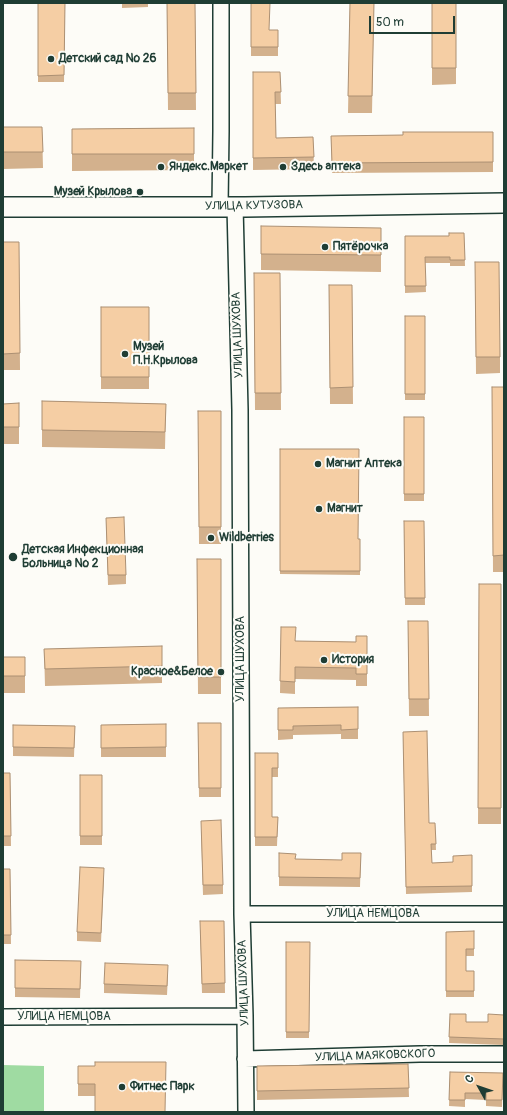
<!DOCTYPE html>
<meta charset="utf-8">
<style>
body{margin:0}
#map{position:relative;width:507px;height:1115px;overflow:hidden;background:#fdfcf7;font-family:Pangolin,sans-serif}
canvas{display:block}
.frame{position:absolute;inset:0;border:4px solid #1f3d34;pointer-events:none}
.north{position:absolute;left:459px;top:1067px;width:40px;height:40px;-webkit-text-stroke:3px #fdfcf7;paint-order:stroke;rotate:310deg;font-size:11px;font-weight:700;line-height:16px;text-align:center;color:#1f3d34}
.north::after{content:'';display:block;margin:auto;width:14px;height:18px;background:#1f3d34;clip-path:polygon(50% 0,100% 100%,50% 72%,0 100%)}
.scale{position:absolute;left:369px;top:16px;width:86px;height:18px;box-sizing:border-box;border:2px solid #1f3d34;border-top:0;padding-left:5px;font-size:12px;line-height:14px;white-space:nowrap;color:#1f3d34;-webkit-text-stroke:3px #fdfcf7;paint-order:stroke}
</style>
<div id="map">
<canvas width="507" height="1115"></canvas>
<div class="frame"></div>
<div class="north">С</div>
<div class="scale">50 m</div>
</div>
<script>
const c = document.querySelector('canvas').getContext('2d');
c.lineJoin = 'round';
function fillPath(path, color) { c.fillStyle = color; c.fill(path, 'evenodd'); }
const poly = rows => new Path2D(rows.map(r => 'M' + r).join(''));
function stroke(path, color, width, dash) { c.strokeStyle = color; c.lineWidth = width; c.lineCap = dash ? 'butt' : 'round'; c.setLineDash(dash || []); c.stroke(path); }
function write(font, color, halo, rows, align = 'center') {
  c.font = font + ' Pangolin,sans-serif'; c.lineWidth = 4; c.setLineDash([]); c.textBaseline = 'middle'; c.strokeStyle = halo; c.fillStyle = color; for (const [text, x, y, turn = 0] of rows) {
    c.save(); c.translate(x, y); c.rotate((+turn || 0) * Math.PI / 180); c.textAlign = isNaN(turn) ? turn : align; if (halo) c.strokeText(text, 0, 0); c.fillText(text, 0, 0); c.restore();
  }
}
fillPath(poly([
 [3,1065,44,1066,44,1112,3,1112]
]), '#9fdba2');
const minor = poly([
 [220,206,221,131,221,3],
 [235,206,240,410,242,914,245,1016,246,1112],
 [242,914,504,914],
 [3,1017,245,1016],
 [245,1059,420,1054,504,1054]
]);
const major = poly([
 [3,207,245,207,504,203]
]);
stroke(minor, '#1f3d34', 18);
stroke(major, '#1f3d34', 22);
stroke(minor, '#fdfcf7', 15);
stroke(major, '#fdfcf7', 19);
fillPath(poly([
 [38,3,65,3,64,82,38,82],
 [122,3,148,3,148,7,122,8],
 [167,3,195,3,196,110,168,110],
 [251,3,269,30,278,30,278,56,251,56],
 [350,3,374,3,372,113,348,113],
 [432,3,456,3,456,84,432,85],
 [253,72,280,72,281,104,275,104,276,138,313,137,314,169,253,170],
 [3,127,42,127,43,168,3,169],
 [194,128,194,170,72,171,72,129],
 [493,132,493,172,332,173,331,136,403,135],
 [464,233,465,266,450,266,450,263,425,263,426,292,405,293,405,236,449,236],
 [3,242,19,242,20,370,3,370],
 [381,245,381,272,261,270,261,254],
 [475,262,500,357,500,373,476,374],
 [254,273,280,273,281,410,255,410],
 [329,285,352,285,353,404,330,404],
 [101,307,149,307,149,389,101,389],
 [405,316,425,316,425,400,405,400],
 [492,387,504,387,504,572,493,572],
 [42,401,166,404,165,449,42,447],
 [19,403,19,444,3,444,3,404],
 [198,411,221,411,221,544,199,544],
 [404,417,424,417,424,501,404,501],
 [280,449,358,539,360,539,360,575,280,574],
 [106,518,126,575,126,584,108,585],
 [404,521,424,521,425,605,405,605],
 [197,559,221,559,221,694,198,694],
 [479,584,501,584,501,824,478,824],
 [408,621,428,621,429,716,409,716],
 [281,627,296,641,356,642,367,636,367,686,356,686,356,680,295,679,295,694,280,693],
 [44,649,162,666,162,683,45,686],
 [3,657,25,657,25,693,3,693],
 [358,707,358,739,341,739,341,734,293,735,293,739,278,740,278,708],
 [198,723,221,723,221,797,199,797],
 [166,724,166,757,101,757,101,725],
 [13,725,75,726,74,757,13,756],
 [403,732,429,823,435,823,436,850,431,850,432,863,453,862,472,855,472,892,406,894],
 [255,753,278,753,278,777,272,777,272,817,278,817,277,846,255,846],
 [3,773,10,773,11,846,3,846],
 [80,775,102,775,102,845,80,845],
 [201,830,223,885,223,894,203,895],
 [279,853,296,859,342,860,361,853,360,887,279,886],
 [3,869,10,869,11,944,3,944],
 [104,877,101,942,77,941,77,932],
 [224,921,225,993,202,993,200,930],
 [474,931,474,956,466,956,466,971,474,971,474,997,446,997,446,932],
 [286,942,310,942,309,1038,286,1038],
 [15,960,81,961,80,998,15,997],
 [168,975,167,995,104,993,104,984],
 [450,1014,466,1022,488,1022,504,1015,504,1045,449,1043],
 [408,1064,409,1097,257,1100,257,1066],
 [78,1066,95,1066,95,1096,78,1096],
 [450,1072,503,1073,502,1107,486,1106,486,1100,465,1099,465,1107,449,1106]
]), '#d3b18d');
const building = poly([
 [38,3,65,3,64,75,38,76,38,3],
 [167,3,195,3,196,93,168,93,167,3],
 [251,3,270,3,269,30,278,30,278,47,251,47,251,3],
 [350,3,374,3,372,96,348,96,350,3],
 [432,3,456,3,456,68,432,68,432,3],
 [253,72,280,72,281,92,275,92,276,138,313,137,314,157,253,158,253,72],
 [3,127,42,127,43,152,3,152,3,127],
 [194,128,194,154,72,154,72,129,194,128],
 [403,132,493,132,493,162,332,163,331,136,403,135,403,132],
 [261,226,381,228,381,255,261,254,261,226],
 [449,233,464,233,465,260,450,260,450,257,425,257,426,286,405,286,405,236,449,236,449,233],
 [3,242,19,242,20,353,3,354,3,242],
 [475,262,499,262,500,357,476,357,475,262],
 [254,273,280,273,281,393,255,393,254,273],
 [329,285,352,285,353,387,330,388,329,285],
 [101,307,149,307,149,377,101,377,101,307],
 [405,316,425,316,425,394,405,394,405,316],
 [492,387,504,387,504,555,493,556,492,387],
 [42,401,166,404,165,432,42,430,42,401],
 [19,403,19,427,3,427,3,404,19,403],
 [198,411,221,411,221,527,199,527,198,411],
 [404,417,424,417,424,494,404,494,404,417],
 [280,449,359,449,358,539,360,539,360,571,280,571,280,449],
 [124,517,126,575,108,575,106,518,124,517],
 [404,521,424,521,425,598,405,598,404,521],
 [197,559,221,559,221,677,198,677,197,559],
 [479,584,501,584,501,808,478,808,479,584],
 [408,621,428,621,429,699,409,699,408,621],
 [281,627,296,627,295,641,356,642,356,636,367,636,367,674,356,674,356,668,295,667,295,682,280,681,281,627],
 [162,646,162,666,45,669,44,649,162,646],
 [3,657,25,657,25,676,3,676,3,657],
 [358,707,358,729,341,730,341,725,293,726,293,730,278,730,278,708,358,707],
 [198,723,221,723,221,788,199,788,198,723],
 [166,724,166,747,101,748,101,725,166,724],
 [13,725,75,726,74,748,13,747,13,725],
 [427,731,429,823,435,823,436,844,431,844,432,863,453,862,453,856,472,855,472,886,406,887,403,732,427,731],
 [255,753,278,753,278,768,272,768,272,817,278,817,277,837,255,837,255,753],
 [3,773,10,773,11,836,3,836,3,773],
 [80,775,102,775,102,836,80,836,80,775],
 [221,820,223,885,203,885,201,821,221,820],
 [279,853,296,854,295,859,342,860,342,853,361,853,360,878,279,877,279,853],
 [80,867,104,868,101,933,77,932,80,867],
 [3,869,10,869,11,935,3,935,3,869],
 [200,921,224,921,225,983,202,984,200,921],
 [474,931,474,949,466,949,466,971,474,971,474,991,446,991,446,932,474,931],
 [286,942,310,942,309,1032,286,1032,286,942],
 [15,960,81,961,80,989,15,988,15,960],
 [105,963,168,965,167,986,104,984,105,963],
 [450,1014,466,1014,466,1022,488,1022,488,1014,504,1015,504,1039,449,1037,450,1014],
 [95,1062,166,1062,165,1112,95,1112,95,1084,78,1084,78,1066,95,1066,95,1062],
 [408,1064,409,1088,257,1091,257,1066,408,1064],
 [450,1072,503,1073,502,1100,486,1100,486,1093,465,1093,465,1100,449,1100,450,1072]
]);
fillPath(building, '#f5cea4');
stroke(building, '#ac9073', 1);
for (const [x, y, r, color] of [
 [51,59,4,"#1f3d34"],
 [161,167,4,"#1f3d34"],
 [283,167,4,"#1f3d34"],
 [140,192,4,"#1f3d34"],
 [325,247,4,"#1f3d34"],
 [125,354,4,"#1f3d34"],
 [318,464,4,"#1f3d34"],
 [319,509,4,"#1f3d34"],
 [211,538,4,"#1f3d34"],
 [13,557,5,"#1f3d34"],
 [324,660,4,"#1f3d34"],
 [221,672,4,"#1f3d34"],
 [122,1087,4,"#1f3d34"]
]) { const dot = new Path2D(); dot.arc(x, y, r, 0, 2 * Math.PI); c.fillStyle = color; c.fill(dot); stroke(dot, '#fdfcf7', 1.5); }
write('bold 12px', '#1f3d34', '#fdfcf7', [
 ["Детский сад № 26",59,59],
 ["Яндекс.Маркет",169,167],
 ["Здесь аптека",291,167],
 ["Музей Крылова",132,192,"right"],
 ["Пятёрочка",333,247],
 ["Музей",133,347],
 ["П.Н.Крылова",133,361],
 ["Магнит Аптека",326,464],
 ["Магнит",327,509],
 ["Wildberries",219,538],
 ["Детская Инфекционная",22,550],
 ["Больница № 2",22,564],
 ["История",332,660],
 ["Красное&Белое",213,672,"right"],
 ["Фитнес Парк",130,1087]
], 'left');
write('12px', '#1f3d34', '#fdfcf7', [
 ["УЛИЦА КУТУЗОВА",254,206,-1],
 ["УЛИЦА ШУХОВА",238,335,-92],
 ["УЛИЦА ШУХОВА",241,659,-90],
 ["УЛИЦА НЕМЦОВА",373,914],
 ["УЛИЦА ШУХОВА",244,983,-92],
 ["УЛИЦА НЕМЦОВА",64,1017],
 ["УЛИЦА МАЯКОВСКОГО",375,1056,-2]
]);
</script>
